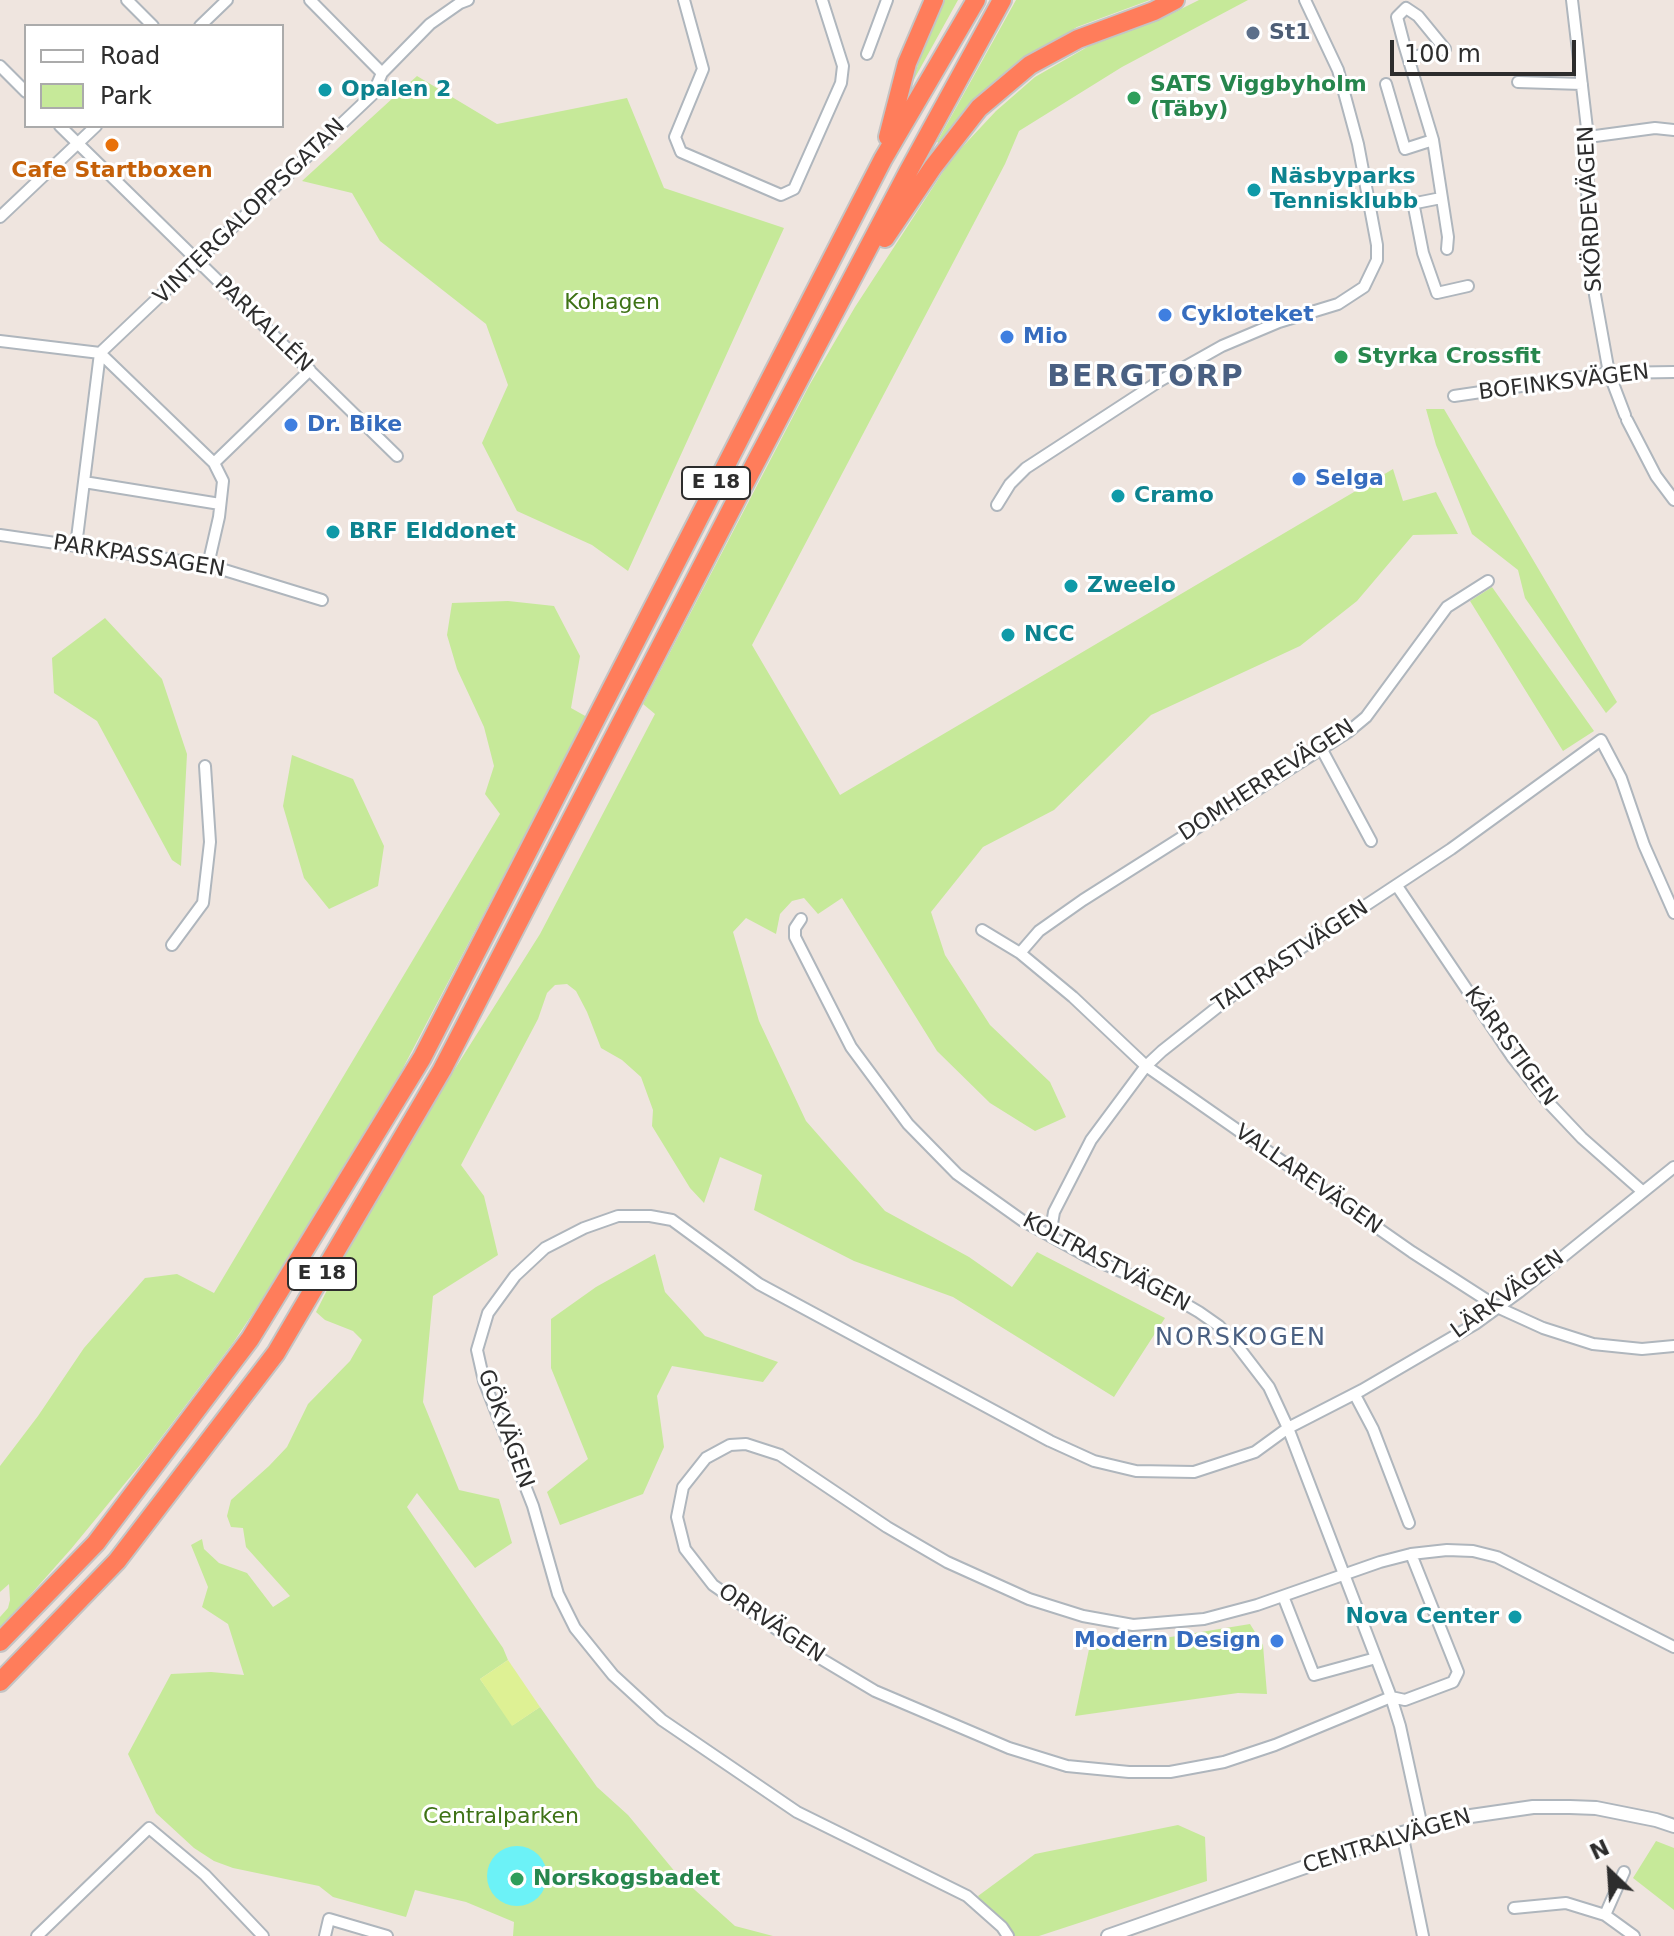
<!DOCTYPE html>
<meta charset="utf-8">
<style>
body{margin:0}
#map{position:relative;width:1674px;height:1936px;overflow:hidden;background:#efe5df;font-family:"DejaVu Sans",sans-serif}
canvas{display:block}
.legend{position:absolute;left:24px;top:24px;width:260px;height:104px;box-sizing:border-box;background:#fff;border:2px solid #ababab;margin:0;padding:10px 14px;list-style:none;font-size:24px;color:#2d2d2d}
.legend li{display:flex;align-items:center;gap:16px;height:40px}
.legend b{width:40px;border:2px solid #ababab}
.north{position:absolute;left:1570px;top:1832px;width:80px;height:80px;-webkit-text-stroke:6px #fff;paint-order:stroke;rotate:335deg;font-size:22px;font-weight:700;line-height:32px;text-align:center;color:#2d2d2d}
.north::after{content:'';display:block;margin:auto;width:28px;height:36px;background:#2d2d2d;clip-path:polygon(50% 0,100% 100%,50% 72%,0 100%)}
.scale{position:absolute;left:1390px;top:40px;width:186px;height:36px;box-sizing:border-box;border:4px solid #2d2d2d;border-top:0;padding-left:10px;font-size:24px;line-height:28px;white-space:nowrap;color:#2d2d2d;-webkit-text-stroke:6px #fff;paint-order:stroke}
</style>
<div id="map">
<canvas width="1674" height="1936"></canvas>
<ul class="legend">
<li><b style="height:10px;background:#fff"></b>Road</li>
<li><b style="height:22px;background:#c6e999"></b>Park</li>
</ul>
<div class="north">N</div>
<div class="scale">100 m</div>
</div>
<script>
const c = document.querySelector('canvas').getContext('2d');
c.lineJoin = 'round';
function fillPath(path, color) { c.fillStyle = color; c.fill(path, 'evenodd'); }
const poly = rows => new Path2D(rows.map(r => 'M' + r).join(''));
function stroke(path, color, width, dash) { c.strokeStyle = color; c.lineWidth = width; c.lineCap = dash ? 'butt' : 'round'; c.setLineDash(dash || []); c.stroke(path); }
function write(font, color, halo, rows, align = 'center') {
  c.font = font + ' "DejaVu Sans",sans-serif'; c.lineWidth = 6; c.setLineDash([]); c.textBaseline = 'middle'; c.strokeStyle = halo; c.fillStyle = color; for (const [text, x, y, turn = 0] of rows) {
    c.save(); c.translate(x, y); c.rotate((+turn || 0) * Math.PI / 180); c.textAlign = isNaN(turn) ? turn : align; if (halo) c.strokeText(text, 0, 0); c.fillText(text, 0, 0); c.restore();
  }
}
fillPath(poly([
 [939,0,958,0,912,83],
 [1016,0,1150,0,1077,27,1021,62,941,144,937,142],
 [1199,0,1248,0,1122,67,1019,131,1005,164,752,645,840,795,1393,469,1403,501,1436,492,1458,534,1413,535,1357,601,1300,646,1151,715,1054,810,983,847,931,912,945,955,990,1025,1050,1082,1066,1117,1035,1131,990,1103,937,1051,842,898,818,914,804,898,792,901,780,914,776,934,746,918,733,932,759,1021,806,1121,885,1211,969,1257,1012,1287,1037,1252,1165,1318,1114,1397,953,1297,854,1261,754,1210,762,1175,720,1157,704,1203,690,1188,652,1126,653,1110,641,1077,622,1060,601,1048,587,1012,576,991,567,984,555,985,547,993,538,1019,461,1165,484,1196,498,1255,433,1296,423,1402,459,1490,499,1499,512,1543,475,1568,417,1493,407,1507,503,1648,508,1660,480,1679,513,1725,540,1707,597,1787,628,1815,676,1873,735,1926,773,1936,513,1936,514,1922,466,1902,415,1890,406,1917,333,1897,319,1886,233,1868,214,1861,194,1848,156,1813,128,1754,171,1674,211,1672,244,1675,228,1624,202,1607,208,1587,191,1545,202,1539,204,1549,219,1563,247,1573,273,1607,290,1596,246,1547,243,1528,231,1527,227,1516,231,1500,269,1466,287,1447,308,1404,350,1361,362,1340,353,1331,325,1320,316,1312,374,1197,540,934,655,714,643,704,810,384,855,307,952,158,996,111,1035,77,1089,46,1161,19],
 [417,76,497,124,627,98,664,188,784,228,628,571,592,545,517,511,482,443,508,385,486,324,380,241,352,193,302,181],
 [1426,409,1444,409,1617,702,1606,713,1525,598,1518,570,1472,534,1436,445],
 [1492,587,1594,731,1563,751,1470,601],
 [508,601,554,606,580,656,571,708,587,717,392,1089,298,1246,233,1343,145,1459,71,1549,0,1629,0,1617,8,1608,10,1600,9,1584,0,1592,0,1466,38,1416,84,1348,145,1278,177,1274,214,1293,500,814,485,794,494,766,484,727,457,669,447,635,452,603],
 [105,618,162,679,187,754,181,866,172,860,97,721,54,693,52,658],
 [292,755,353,779,384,846,378,886,329,909,304,878,283,806],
 [655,1254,665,1292,705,1336,778,1362,763,1382,672,1366,657,1396,664,1447,643,1494,560,1525,547,1492,588,1459,551,1368,551,1319,596,1287],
 [1250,1624,1263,1645,1267,1694,1238,1693,1075,1716,1092,1635,1140,1642],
 [1178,1825,1205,1837,1207,1881,1039,1936,1008,1936,978,1896,1035,1854],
 [1656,1841,1674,1848,1674,1910,1633,1878]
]), '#c6e999');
fillPath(poly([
 [508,1660,540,1707,512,1726,480,1679]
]), '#def194');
fillPath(poly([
 '487 1876a30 30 0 1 1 60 0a30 30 0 1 1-60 0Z'
]), '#6cf2f7');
const minor = poly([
 [127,0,153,26],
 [310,0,382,73],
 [684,0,703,69,675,137,681,152,781,195,794,189,841,83,843,66,822,0],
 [1572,0,1588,137,1587,221,1595,295,1609,373,1625,415],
 [200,26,227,0],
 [867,54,887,0],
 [1409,58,1445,49,1418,16,1406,8,1397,17,1404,44,1433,140,1448,237,1447,249],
 [0,66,26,92],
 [1518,82,1582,84],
 [1386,84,1405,149,1433,140],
 [60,126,397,456],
 [1588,137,1655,128,1674,130],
 [1441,198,1416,203,1414,207,1423,253,1437,293,1468,286],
 [0,217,96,126],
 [0,341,100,353,373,94,382,73,430,24,460,3,468,0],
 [100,353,214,463,223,481,219,517,208,565],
 [1454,396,1609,373,1674,372],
 [1627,420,1656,476,1674,500],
 [214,463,310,370],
 [84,482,220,504],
 [997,505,1010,484,1026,468,1158,382,1222,346,1279,322,1338,304,1364,287,1377,260,1377,245,1358,144,1338,70,1305,0],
 [0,535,208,565,322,600],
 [76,546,100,353],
 [1321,748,1371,841],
 [1397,886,1513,1058,1547,1101,1582,1138,1642,1191],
 [801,919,795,928,795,937,851,1047,908,1124,957,1174,1023,1221,1088,1257,1151,1284,1199,1312,1219,1326,1236,1344,1269,1387,1288,1428,1391,1697,1400,1726,1422,1827],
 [982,930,1020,953,1073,997,1146,1066,1412,1252,1499,1308,1543,1328,1593,1344,1642,1349,1674,1346],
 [172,945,203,903,210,842,205,766],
 [1020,953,1039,931,1083,900,1348,732,1366,717,1447,607,1488,581],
 [1050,1236,1054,1212,1091,1140,1146,1066,1162,1051,1248,983,1451,849,1601,740,1621,778,1644,845,1674,913],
 [1355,1395,1373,1429,1409,1523],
 [1411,1554,1458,1672,1453,1682,1405,1700,1391,1697,1275,1745,1224,1762,1170,1772,1129,1772,1067,1766,1009,1748,875,1691,808,1651,713,1585,685,1549,677,1517,683,1487,706,1458,730,1445,746,1444,780,1455,887,1527,947,1562,1029,1599,1083,1616,1133,1625,1204,1619,1257,1605,1380,1562,1411,1554,1447,1550,1473,1551,1497,1557,1674,1647],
 [1283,1596,1314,1675,1376,1658],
 [1402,1833,1423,1936],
 [1514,1908,1566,1903,1605,1915,1634,1936],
 [1605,1915,1624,1872],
 [37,1936,149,1828,205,1875,263,1936],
 [325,1936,329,1919,387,1936],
 [1008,1936,1002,1927,967,1896,797,1812,662,1720,613,1675,575,1628,558,1594,533,1506,484,1381,477,1350,488,1313,515,1276,545,1248,584,1228,618,1216,650,1216,672,1220,759,1284,1050,1441,1094,1461,1136,1471,1194,1472,1255,1452,1288,1428,1362,1390,1475,1324,1519,1292,1674,1167]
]);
const tertiary = poly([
 [1108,1936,1402,1833,1464,1817,1533,1807,1570,1807,1596,1808,1656,1820,1674,1826]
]);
const motorway = poly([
 [888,137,907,63,934,0],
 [885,238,933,167,979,108,1030,65,1078,39,1154,11,1175,0],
 [0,1642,96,1543,250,1339,422,1058,883,159,976,0],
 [0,1682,117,1561,276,1353,442,1070,748,477,908,172,1002,0]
]);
stroke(minor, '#afb6bd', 14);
stroke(tertiary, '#afb6bd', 16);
stroke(motorway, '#c4c4c4', 22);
stroke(minor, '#fff', 10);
stroke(tertiary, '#fff', 12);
stroke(motorway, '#ff7d5b', 18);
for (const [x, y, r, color] of [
 [1253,33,8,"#5c6f8a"],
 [325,90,8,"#0f9aa8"],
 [1134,98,8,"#2e9e5b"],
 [112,145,8,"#e8710a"],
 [1254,190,8,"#0f9aa8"],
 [1165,315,8,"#3f7fe0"],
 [1007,337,8,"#3f7fe0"],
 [1341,357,8,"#2e9e5b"],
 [291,425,8,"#3f7fe0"],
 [1299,479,8,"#3f7fe0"],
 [1118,496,8,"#0f9aa8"],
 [333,532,8,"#0f9aa8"],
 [1071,586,8,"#0f9aa8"],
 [1008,635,8,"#0f9aa8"],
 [1515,1617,8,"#0f9aa8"],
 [1277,1641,8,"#3f7fe0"],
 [517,1879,8,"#2e9e5b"]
]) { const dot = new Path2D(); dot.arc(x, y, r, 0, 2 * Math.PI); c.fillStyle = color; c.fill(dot); stroke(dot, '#fff', 3); }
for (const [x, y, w] of [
 [716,483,68],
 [322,1274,68]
]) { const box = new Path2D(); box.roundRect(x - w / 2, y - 16, w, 32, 6); c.fillStyle = '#fff'; c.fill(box); stroke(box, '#2d2d2d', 2); }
write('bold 20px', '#2d2d2d', null, [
 ["E 18",716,483],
 ["E 18",322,1274]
]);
write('bold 22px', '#4e5e75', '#fff', [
 ["St1",1269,33]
], 'left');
write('bold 22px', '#27864d', '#fff', [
 ["SATS Viggbyholm",1150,85],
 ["(Täby)",1150,110],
 ["Styrka Crossfit",1357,357],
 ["Norskogsbadet",533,1879]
], 'left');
write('bold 22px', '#0d838f', '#fff', [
 ["Opalen 2",341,90],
 ["Näsbyparks",1270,177],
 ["Tennisklubb",1270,202],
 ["Cramo",1134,496],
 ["BRF Elddonet",349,532],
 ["Zweelo",1087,586],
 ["NCC",1024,635],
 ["Nova Center",1499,1617,"right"]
], 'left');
write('bold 22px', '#c56008', '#fff', [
 ["Cafe Startboxen",112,171]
]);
write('22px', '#2d2d2d', '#fff', [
 ["SKÖRDEVÄGEN",1591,209,-93],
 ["VINTERGALOPPSGATAN",250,212,-44],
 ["PARKALLÉN",263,325,44],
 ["BOFINKSVÄGEN",1564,383,-7],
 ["PARKPASSAGEN",139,557,9],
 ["DOMHERREVÄGEN",1267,781,-33],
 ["TALTRASTVÄGEN",1291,957,-34],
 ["KÄRRSTIGEN",1510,1047,54],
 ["VALLAREVÄGEN",1308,1180,35],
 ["KOLTRASTVÄGEN",1106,1263,28],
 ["LÄRKVÄGEN",1508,1295,-36],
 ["GÖKVÄGEN",505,1429,70],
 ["ORRVÄGEN",771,1624,34],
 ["CENTRALVÄGEN",1387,1842,-17]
]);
write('22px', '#3e7216', '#fff', [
 ["Kohagen",612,303],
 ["Centralparken",501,1817]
]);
write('bold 22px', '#366cbe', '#fff', [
 ["Cykloteket",1181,315],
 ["Mio",1023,337],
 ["Dr. Bike",307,425],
 ["Selga",1315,479],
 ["Modern Design",1261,1641,"right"]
], 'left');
c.letterSpacing = '2px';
write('24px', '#4a6082', '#fff', [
 ["NORSKOGEN",1241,1339]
]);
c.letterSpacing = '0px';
c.letterSpacing = '2px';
write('bold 30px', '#4a6082', '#fff', [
 ["BERGTORP",1146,378]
]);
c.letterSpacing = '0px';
</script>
